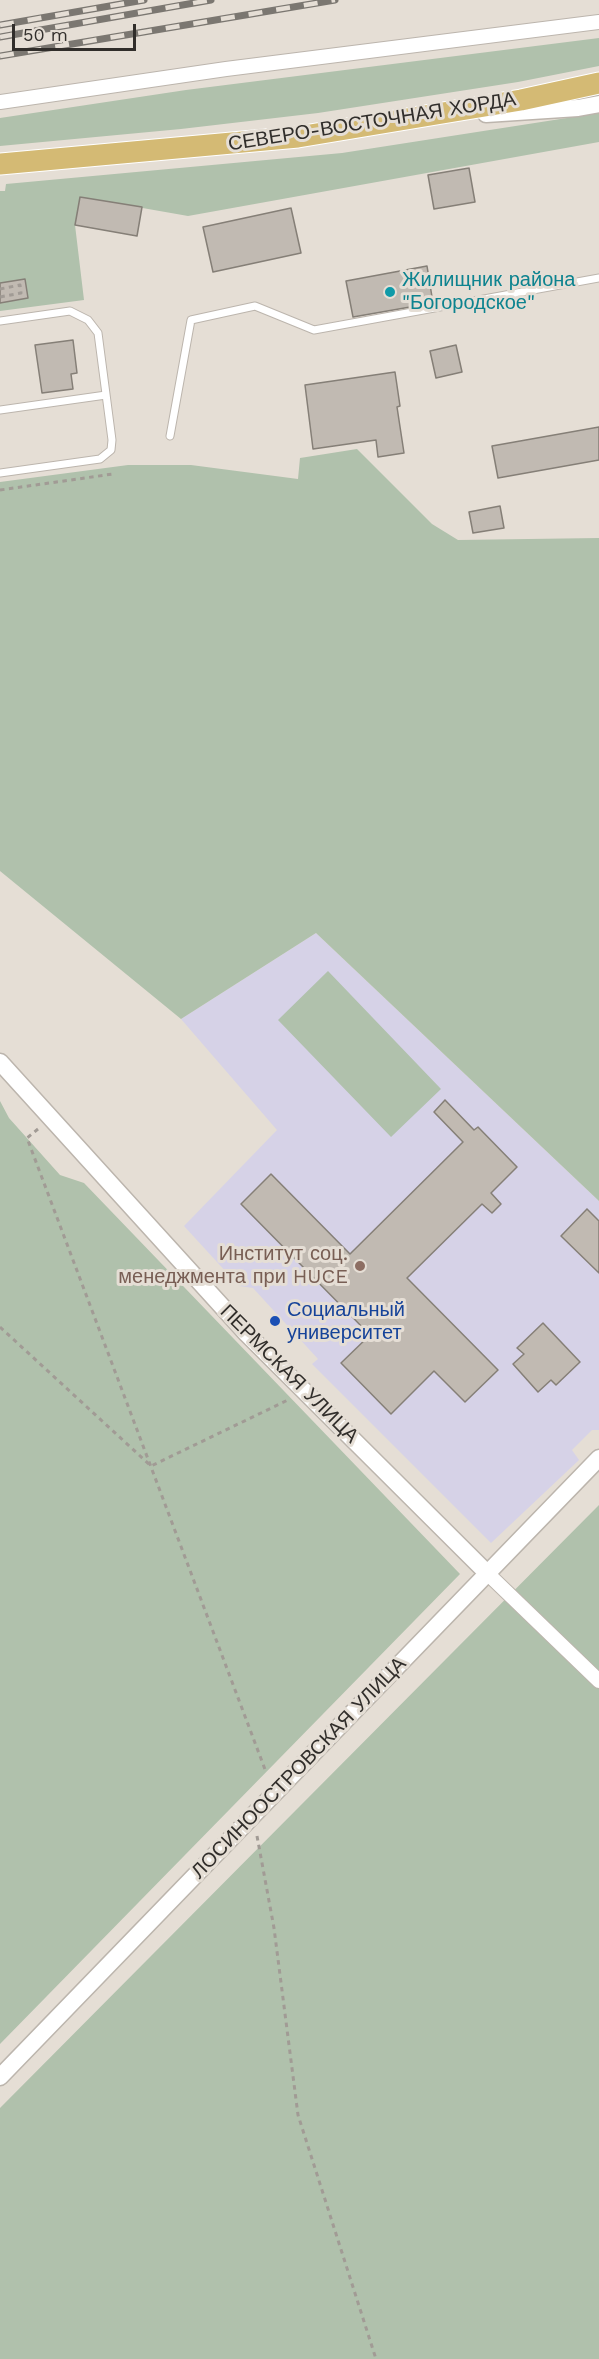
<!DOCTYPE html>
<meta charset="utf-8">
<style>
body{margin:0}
#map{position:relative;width:599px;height:2359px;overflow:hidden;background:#e5ded5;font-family:"Work Sans",sans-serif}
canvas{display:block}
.scale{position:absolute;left:12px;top:24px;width:124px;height:27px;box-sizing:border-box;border:3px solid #312e2b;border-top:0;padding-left:8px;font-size:18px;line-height:21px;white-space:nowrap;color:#312e2b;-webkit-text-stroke:4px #e5ded5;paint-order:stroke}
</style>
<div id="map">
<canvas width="599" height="2359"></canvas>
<div class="scale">50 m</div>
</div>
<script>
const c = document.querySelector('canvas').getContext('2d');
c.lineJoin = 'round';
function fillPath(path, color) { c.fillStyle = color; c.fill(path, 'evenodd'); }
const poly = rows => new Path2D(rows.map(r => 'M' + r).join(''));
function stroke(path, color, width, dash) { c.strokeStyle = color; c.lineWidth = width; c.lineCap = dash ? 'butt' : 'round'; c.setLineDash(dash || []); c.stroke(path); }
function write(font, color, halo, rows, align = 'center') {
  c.font = font + ' "Work Sans",sans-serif'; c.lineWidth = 6; c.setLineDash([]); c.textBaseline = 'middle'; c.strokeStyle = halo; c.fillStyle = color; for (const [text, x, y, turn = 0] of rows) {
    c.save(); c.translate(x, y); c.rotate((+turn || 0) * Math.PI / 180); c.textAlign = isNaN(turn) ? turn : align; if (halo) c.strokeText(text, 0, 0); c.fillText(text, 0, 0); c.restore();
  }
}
fillPath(poly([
 [316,933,599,1201,599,1430,592,1430,572,1450,579,1460,491,1543,312,1364,318,1359,253,1288,239,1286,184,1226,277,1130,181,1019]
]), '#d6d2e7');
fillPath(poly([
 [599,38,599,66,518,82,318,113,181,129,0,146,0,118,186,90],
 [599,113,599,142,188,216,80,197,75,225,84,300,0,311,0,191,5,191,6,184,342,153],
 [357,449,432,524,458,540,599,538,599,1201,316,933,181,1019,0,871,0,482,128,465,191,465,298,479,300,458],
 [328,971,441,1089,391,1137,278,1020],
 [0,1101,9,1118,60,1175,84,1183,460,1574,0,2044],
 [599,1505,599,2359,0,2359,0,2108]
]), '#b0c1ac');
const building = poly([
 [469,168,475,202,434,209,428,175,469,168],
 [80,197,142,207,137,236,75,225,80,197],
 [291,208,301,253,213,272,203,227,291,208],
 [427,266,433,303,353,317,346,281,427,266],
 [25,279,28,298,0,303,0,283,25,279],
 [73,340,77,373,71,374,73,389,42,393,35,345,73,340],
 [456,345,462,372,436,378,430,351,456,345],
 [395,372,400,406,397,407,404,453,378,457,376,440,313,449,305,385,395,372],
 [599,427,599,460,498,478,492,446,599,427],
 [500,506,504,528,473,533,469,512,500,506],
 [445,1100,474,1130,478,1127,517,1167,491,1193,501,1204,492,1213,482,1204,407,1278,498,1370,465,1402,434,1371,391,1414,341,1363,370,1335,241,1204,271,1174,350,1254,463,1142,434,1112,445,1100],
 [587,1209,599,1221,599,1273,561,1236,587,1209],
 [543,1323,580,1362,556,1385,551,1380,538,1392,513,1364,524,1354,517,1348,543,1323]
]);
fillPath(building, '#c1bab2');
stroke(building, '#857f77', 1.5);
const service = poly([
 [0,321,70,311,88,320,98,333,112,440,111,450,100,459,0,473],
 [0,410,106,395],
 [170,436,191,320,255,306,314,330,599,278]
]);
const minor = poly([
 [0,102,226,69,599,22],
 [487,1573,599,1681]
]);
const tertiary = poly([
 [486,114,578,108,599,104],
 [0,1062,247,1334,487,1573],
 [0,2077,599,1458]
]);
const primary = poly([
 [0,164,298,137,521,100,599,83]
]);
stroke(service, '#bcb5ad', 9);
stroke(minor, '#bcb5ad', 16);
stroke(tertiary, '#bcb5ad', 19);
stroke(primary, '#fff', 23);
stroke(poly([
 [0,289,20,285,21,293,0,297],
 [0,490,113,474],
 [38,1129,27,1138,266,1772],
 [0,1327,151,1466,290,1399],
 [257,1836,274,1928,298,2115,376,2359]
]), '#a19b95', 3, [4.5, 4.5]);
stroke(service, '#fff', 7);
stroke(minor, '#fff', 14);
stroke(tertiary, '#fff', 16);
stroke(primary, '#d4ba74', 21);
const rail = poly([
 [0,25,144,0],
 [0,37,211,0],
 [0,56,335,0]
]);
stroke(rail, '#7b7771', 7);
stroke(rail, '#e5ded5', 4.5, [14]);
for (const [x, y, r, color] of [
 [390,292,6,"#0f9aa8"],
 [360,1266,6,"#8d6e63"],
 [275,1321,6,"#1a4fb4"]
]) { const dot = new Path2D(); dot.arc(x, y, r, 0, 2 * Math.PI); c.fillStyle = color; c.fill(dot); stroke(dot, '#e5ded5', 2); }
write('20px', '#312e2b', '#e5ded5', [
 ["СЕВЕРО-ВОСТОЧНАЯ ХОРДА",372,122,-9],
 ["ПЕРМСКАЯ УЛИЦА",289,1374,45],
 ["ЛОСИНООСТРОВСКАЯ УЛИЦА",299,1768,-46]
]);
write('20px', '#0d838f', '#e5ded5', [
 ["Жилищник района",402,280],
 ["\"Богородское\"",402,303]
], 'left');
write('20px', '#785e54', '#e5ded5', [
 ["Институт соц.",348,1254],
 ["менеджмента при HUCE",348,1277]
], 'right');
write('20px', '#164399', '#e5ded5', [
 ["Социальный",287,1310],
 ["университет",287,1333]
], 'left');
</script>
